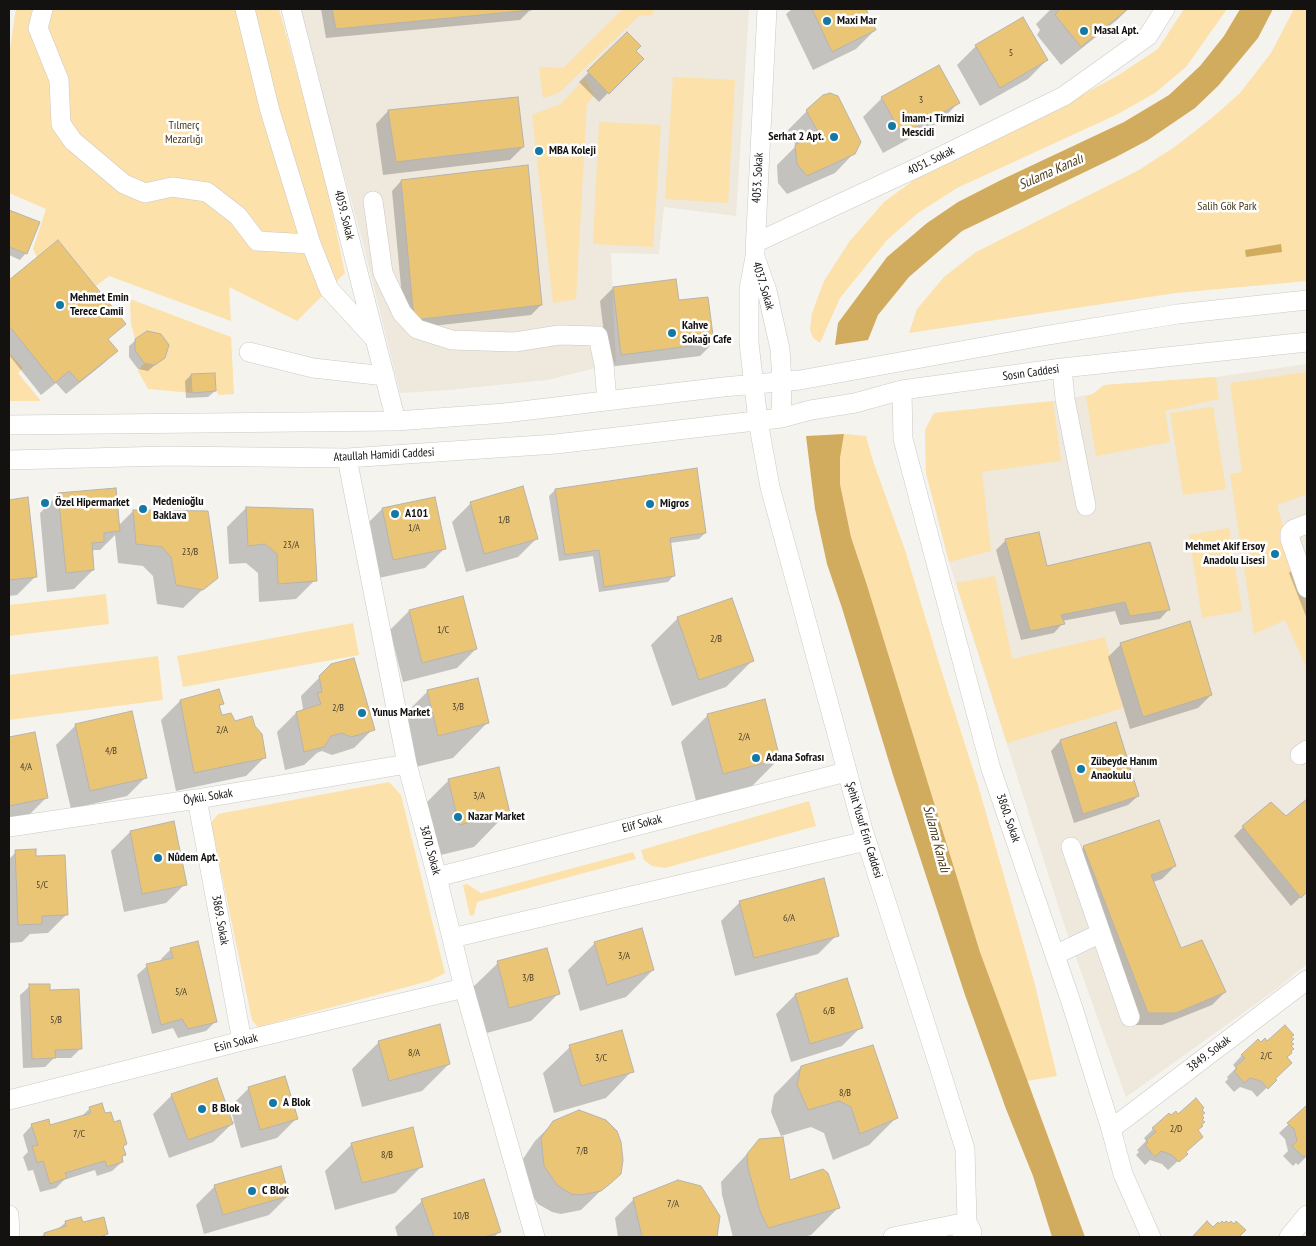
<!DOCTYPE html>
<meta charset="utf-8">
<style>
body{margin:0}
#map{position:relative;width:1316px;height:1246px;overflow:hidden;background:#f5f3ee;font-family:"PT Sans Narrow",sans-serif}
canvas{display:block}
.frame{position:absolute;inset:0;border:10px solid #131210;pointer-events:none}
</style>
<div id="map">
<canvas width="1316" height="1246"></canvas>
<div class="frame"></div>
</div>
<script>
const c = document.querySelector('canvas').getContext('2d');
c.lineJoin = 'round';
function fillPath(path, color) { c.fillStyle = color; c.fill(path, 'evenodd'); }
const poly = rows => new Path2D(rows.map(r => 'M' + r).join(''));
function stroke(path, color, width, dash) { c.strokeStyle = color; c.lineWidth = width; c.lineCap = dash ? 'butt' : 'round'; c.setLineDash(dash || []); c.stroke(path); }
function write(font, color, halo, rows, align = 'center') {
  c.font = font + ' "PT Sans Narrow",sans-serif'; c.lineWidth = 5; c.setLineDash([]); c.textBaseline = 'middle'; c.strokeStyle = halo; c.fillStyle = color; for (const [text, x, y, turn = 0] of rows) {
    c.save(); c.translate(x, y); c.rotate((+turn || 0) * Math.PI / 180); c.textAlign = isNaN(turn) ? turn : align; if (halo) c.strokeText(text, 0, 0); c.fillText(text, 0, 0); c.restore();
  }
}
fillPath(poly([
 [298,9,749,9,736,216,664,207,659,254,611,253,616,363,547,380,448,390,400,393,362,239],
 [1307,364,1307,964,1275,990,1126,1097,1065,927,949,562,926,473,925,430,934,413,1053,401,1093,394,1104,385,1216,377]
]), '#eee8dd');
fillPath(poly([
 [16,9,279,9,321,159,345,273,297,321,229,287,231,321,109,276,96,286,58,240,37,257,33,249,46,209,9,193,9,55],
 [623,9,653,9,653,15,639,16,560,92,543,98,539,67,563,68],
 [1184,9,1227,9,1186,67,1155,93,1118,114,957,188,918,213,887,240,840,298,820,343,813,338,810,330,812,313,824,281,849,242,884,202,914,180,1048,113,1117,76,1158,49],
 [1294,9,1307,9,1307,281,1176,293,909,333,917,309,944,277,976,252,1139,170,1176,146,1213,117,1240,93,1271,53],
 [673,77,735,80,728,203,665,199],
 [585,78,594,96,587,103,576,299,553,303,532,115,561,104],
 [599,122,661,125,653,247,593,244],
 [130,299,231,337,234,394,219,395,216,391,214,373,191,374,192,393,148,389,138,371,144,363,155,365,165,358,168,345,161,334,147,331,135,339,131,324],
 [9,353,23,368,18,373,41,401,9,401],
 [1307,372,1307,494,1277,505,1307,609,1307,669,1285,620,1254,634,1230,474,1242,472,1230,383],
 [1216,377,1219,399,1165,411,1170,442,1096,456,1086,396,1093,394,1104,385],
 [1053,401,1061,461,982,472,991,551,949,562,926,473,925,430,934,413],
 [1213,407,1226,489,1183,495,1170,413],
 [844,434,866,436,873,461,905,550,939,663,978,785,1034,981,1057,1076,1027,1081,980,952,866,582,851,537,840,484,840,458],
 [1229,528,1242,611,1202,618,1189,535],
 [995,576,1012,659,1105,637,1123,708,1007,743,956,583],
 [106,594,109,624,9,636,9,605],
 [353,623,359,655,183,687,177,656],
 [158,656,163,700,9,720,9,675],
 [389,782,401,795,445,973,429,981,258,1027,252,1020,211,823,218,814],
 [809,801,816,826,665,868,652,866,644,860,641,850],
 [633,852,636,859,477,902,474,915,470,916,463,885,467,884,481,893]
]), '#fce1ab');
fillPath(poly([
 [1240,9,1273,9,1258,38,1218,86,1195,108,1148,140,1116,157,962,231,909,277,878,315,868,340,835,345,838,323,887,257,927,223,958,202,1003,179,1124,122,1169,95,1200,66,1224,36],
 [1281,244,1282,252,1246,257,1245,250],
 [844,434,840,458,840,484,851,537,866,582,980,952,1085,1237,1052,1237,1033,1176,1006,1109,965,995,893,775,842,608,827,564,815,509,806,436]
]), '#d2ac5e');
fillPath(poly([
 [321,9,531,9,520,20,326,38],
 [792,9,864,9,875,30,856,49,813,70,786,14],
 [1051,9,1128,9,1117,20,1061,65,1037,35,1040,30,1036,24],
 [1023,19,1047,60,1028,79,980,106,957,65,976,46],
 [627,34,634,51,642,59,599,102,579,82],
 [882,98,958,103,940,122,883,153,863,117],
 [388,111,523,147,510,160,383,175,376,124],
 [807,111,854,153,835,173,787,194,778,183,777,165,796,146,788,130],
 [401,181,541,305,531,315,405,329,392,191],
 [9,211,38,222,26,253,20,260,9,255],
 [58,242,124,324,107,340,116,351,103,364,66,394,56,383,41,395,9,355,9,281],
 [613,288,678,302,713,343,700,356,608,367,600,301],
 [136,340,164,357,148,371,138,369,129,357,129,346],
 [191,375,215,391,208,397,186,398,185,381],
 [555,490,705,533,699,539,670,543,674,575,668,582,599,592,593,556,559,561,549,496],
 [59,494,118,526,133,511,207,512,216,577,183,608,157,604,153,576,143,566,118,563,115,535,100,550,94,550,91,553,93,570,74,589,47,592,40,513],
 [27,499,36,576,17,595,9,596,9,501],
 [471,503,537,538,518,557,466,572,452,522],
 [246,508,315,580,296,599,259,602,258,573,246,563,229,564,227,527],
 [382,509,444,549,425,568,374,579,363,528],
 [1006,540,1046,567,1169,609,1160,619,1120,625,1115,611,1062,621,1063,623,1054,633,1021,640,996,550],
 [1307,558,1307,619,1289,573,1302,560],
 [462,597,476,649,457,668,403,682,390,630,409,611],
 [678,618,753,660,726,687,672,706,651,645],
 [1121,644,1211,695,1198,708,1130,729,1108,657],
 [332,665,373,729,354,748,332,755,322,751,317,753,304,765,285,770,277,732,296,713,303,709,301,696],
 [428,691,487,723,453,758,403,770,393,726],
 [180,701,222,704,219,707,221,716,234,722,265,757,246,776,176,791,161,720],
 [131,712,146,777,127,796,71,809,56,745,75,726],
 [708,715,779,759,752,786,696,801,681,742],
 [1115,724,1138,796,1128,805,1074,823,1051,751,1060,741],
 [34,733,47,797,28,816,9,820,9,738],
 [449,780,508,812,474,847,424,859,414,815],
 [1307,800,1307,891,1291,906,1234,836,1243,827,1286,818],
 [130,832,185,884,166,903,124,912,111,851],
 [1084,847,1175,866,1162,879,1153,882,1181,950,1225,992,1212,1005,1162,1025,1135,1025,1071,860],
 [16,852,35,857,67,914,48,933,30,934,22,942,9,943,9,859],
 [740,902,837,935,818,954,735,976,721,921],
 [595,943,653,970,626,997,580,1011,568,970],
 [171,949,216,1021,206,1031,178,1038,173,1028,152,1034,137,975,147,966,162,962,161,959],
 [498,963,558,994,531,1021,483,1034,471,989],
 [847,979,861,1027,842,1046,791,1062,776,1014,795,995],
 [30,986,49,992,81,1048,71,1058,54,1058,45,1067,23,1068,20,995],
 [1290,1037,1290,1046,1286,1057,1274,1079,1275,1080,1257,1097,1252,1091,1240,1087,1234,1092,1225,1082,1228,1079,1227,1077,1236,1068,1233,1065,1242,1055,1261,1044],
 [379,1042,449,1064,422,1091,362,1107,352,1069],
 [570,1047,632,1071,606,1098,554,1113,543,1073],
 [801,1067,896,1118,869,1145,833,1160,824,1133,811,1127,781,1136,771,1112,774,1095],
 [249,1088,296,1119,277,1138,241,1148,234,1122,213,1142,169,1158,153,1114,172,1095,232,1122,234,1121,230,1107],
 [1307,1107,1307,1156,1298,1165,1296,1163,1293,1166,1283,1156,1288,1151,1285,1139,1279,1133],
 [90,1108,104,1115,113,1124,124,1155,121,1158,122,1162,112,1171,97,1176,95,1170,64,1180,56,1188,40,1192,33,1170,28,1171,23,1157,28,1152,23,1135,32,1125,50,1126,81,1117],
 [1178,1115,1200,1115,1200,1125,1185,1153,1186,1154,1168,1170,1162,1164,1150,1160,1145,1165,1136,1155,1139,1152,1137,1150,1146,1141,1144,1138,1153,1129,1171,1117],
 [554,1122,619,1173,581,1210,561,1214,552,1212,538,1204,525,1185,523,1159,535,1141],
 [759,1141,789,1182,838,1208,811,1235,803,1237,733,1237,722,1195,721,1182],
 [352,1144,422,1166,395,1193,335,1210,325,1171],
 [215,1186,288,1196,269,1215,204,1234,196,1205],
 [634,1199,719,1216,716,1237,618,1237,615,1218],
 [422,1201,500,1231,494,1237,398,1237,395,1227],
 [66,1222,82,1224,107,1234,103,1237,41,1237,44,1234,57,1230]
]), '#0003');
const building = poly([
 [332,9,533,9,531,10,336,29,332,9],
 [812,9,866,9,876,30,832,52,812,9],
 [1057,9,1128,9,1081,47,1055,15,1059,10,1057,9],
 [1023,17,1048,60,1000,88,975,45,1023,17],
 [627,32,641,46,636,51,644,59,609,94,587,71,627,32],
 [939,65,960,103,902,135,881,97,939,65],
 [830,93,838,96,861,142,855,154,807,176,797,164,795,145,818,132,806,110,823,95,830,93],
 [518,97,524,147,396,162,388,110,518,97],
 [528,165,542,305,414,320,401,180,528,165],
 [9,210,40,222,27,254,9,247,9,210],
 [58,240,126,324,108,339,118,351,79,382,69,371,55,383,9,326,9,280,58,240],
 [676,279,679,300,708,297,714,343,621,355,613,287,676,279],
 [147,331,161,334,169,345,165,358,155,365,144,363,135,350,135,339,147,331],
 [215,373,216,391,192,393,191,374,215,373],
 [697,468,706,533,670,538,675,576,604,587,599,550,565,555,555,489,697,468],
 [523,486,538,539,484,554,470,502,523,486],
 [116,488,120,531,104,533,104,542,92,543,94,570,66,573,58,493,116,488],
 [28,497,37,577,9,580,9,500,28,497],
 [435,497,446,549,393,560,382,508,435,497],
 [246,507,313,509,317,581,278,584,277,554,265,544,248,546,246,507],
 [133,510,208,511,218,578,203,590,176,585,171,557,162,547,136,544,133,510],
 [1039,532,1047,566,1150,542,1170,610,1130,616,1125,602,1061,615,1065,624,1030,631,1005,539,1039,532],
 [463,596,477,649,422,663,409,610,463,596],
 [732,598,754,661,699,680,677,617,732,598],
 [1190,621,1212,695,1143,717,1120,643,1190,621],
 [354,658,375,730,351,737,342,733,331,736,324,747,304,752,296,712,321,704,317,693,322,692,319,676,331,664,354,658],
 [478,678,489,723,438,736,427,690,478,678],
 [219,689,224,704,219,705,222,715,231,713,235,721,252,716,255,726,262,734,266,758,194,773,180,700,219,689],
 [765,699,780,759,723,774,707,714,765,699],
 [132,711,147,778,90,791,75,724,132,711],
 [1116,722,1139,796,1083,814,1060,740,1116,722],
 [35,732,48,798,9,806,9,737,35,732],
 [499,767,510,813,459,825,448,779,499,767],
 [1307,799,1307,892,1301,898,1242,826,1271,802,1286,816,1307,799],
 [1159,820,1176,866,1151,875,1181,948,1202,940,1226,992,1176,1013,1148,1013,1083,846,1159,820],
 [174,821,187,885,142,894,130,831,174,821],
 [36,849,36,856,65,855,68,915,42,916,42,924,18,925,15,850,36,849],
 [824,878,839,936,754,958,739,901,824,878],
 [642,928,654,970,607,985,594,942,642,928],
 [198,941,217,1022,188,1029,182,1019,161,1025,146,964,173,958,170,948,198,941],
 [547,948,560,994,509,1008,497,961,547,948],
 [847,978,863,1028,810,1044,795,994,847,978],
 [29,984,50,984,50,990,79,989,82,1049,55,1050,56,1058,32,1059,29,984],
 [440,1024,450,1064,389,1081,378,1041,440,1024],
 [1285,1025,1294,1035,1291,1037,1294,1039,1291,1042,1294,1044,1291,1046,1294,1049,1291,1051,1292,1053,1287,1057,1292,1063,1275,1079,1277,1080,1268,1089,1261,1081,1250,1078,1244,1083,1234,1071,1237,1069,1235,1067,1245,1058,1241,1055,1258,1039,1261,1042,1265,1038,1267,1041,1285,1025],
 [622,1030,634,1072,581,1086,569,1045,622,1030],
 [873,1045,898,1118,860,1134,851,1107,839,1101,808,1110,797,1085,801,1066,873,1045],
 [285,1076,298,1119,260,1130,248,1087,285,1076],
 [217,1078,233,1124,188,1140,171,1094,217,1078],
 [1196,1098,1204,1108,1202,1110,1205,1113,1202,1115,1204,1118,1202,1120,1205,1122,1201,1125,1203,1126,1198,1130,1203,1137,1186,1152,1188,1154,1179,1162,1172,1155,1161,1151,1155,1157,1145,1145,1148,1142,1146,1140,1156,1132,1152,1128,1169,1113,1171,1115,1176,1111,1178,1114,1196,1098],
 [102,1103,105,1113,111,1112,114,1122,120,1120,127,1144,123,1146,126,1155,122,1156,123,1162,107,1167,105,1161,65,1173,67,1178,50,1184,43,1161,37,1163,32,1146,38,1145,31,1124,49,1119,50,1125,91,1113,89,1107,102,1103],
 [1307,1105,1307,1155,1303,1157,1292,1146,1297,1141,1294,1129,1287,1123,1307,1105],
 [579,1110,606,1120,617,1131,621,1142,623,1160,621,1174,611,1183,601,1191,581,1195,571,1194,557,1185,544,1166,541,1138,553,1121,579,1110],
 [413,1127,423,1167,362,1183,351,1143,413,1127],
 [783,1137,790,1180,823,1169,828,1173,840,1208,768,1228,760,1211,748,1168,747,1154,759,1139,783,1137],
 [281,1166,289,1196,223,1215,214,1185,281,1166],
 [484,1179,501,1232,484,1237,434,1237,421,1199,484,1179],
 [678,1180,701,1186,720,1216,717,1237,642,1237,633,1198,678,1180],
 [81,1217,83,1222,104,1217,108,1234,102,1236,103,1237,45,1237,44,1233,66,1226,65,1221,81,1217],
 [1207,1221,1213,1227,1218,1222,1219,1224,1222,1221,1224,1223,1226,1221,1229,1223,1231,1221,1234,1224,1236,1221,1246,1230,1239,1237,1192,1237,1207,1221]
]);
fillPath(building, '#ebc576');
stroke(building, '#b5b3ae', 1);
const minor = poly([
 [43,9,38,28,59,80,61,124,73,141,124,184,145,193,172,187,207,192,238,216,257,241,311,244],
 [245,9,270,111,311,244,329,289,374,338],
 [291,9,396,421],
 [373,201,383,273,402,313,417,329,452,340,515,342,559,335,598,336,604,365,607,401],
 [755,243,925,164,1064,96,1148,36,1165,9],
 [755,252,767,9],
 [249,352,313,368,385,376],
 [1062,368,1065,399,1086,506],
 [902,390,903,439,991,769,1071,1002,1111,1129,1123,1174,1151,1237],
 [781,418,782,382,780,349,767,291,755,257,749,289,749,343,758,421,770,487,863,830,938,1063,965,1149,967,1222,962,1237],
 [9,425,396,421,505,413,723,387,800,380,1043,336,1178,314,1307,300],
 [347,458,407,764,437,877,464,988,535,1237],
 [9,460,167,456,347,458,556,444,781,418,811,410,855,403,902,390,1062,368,1307,342],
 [1307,524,1294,529,1290,533,1290,539,1307,588],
 [1300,755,1307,750],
 [197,799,242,1041],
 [9,827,197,799,407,764],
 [1071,847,1130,1017],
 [437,877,846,772],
 [452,938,866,841],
 [1055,955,1101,933],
 [9,1100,242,1041,464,988],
 [1111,1129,1307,980],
 [9,1215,10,1237],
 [893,1237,967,1222,972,1232],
 [1289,1237,1307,1215]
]);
stroke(minor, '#cbc9c5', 20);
stroke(minor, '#fff', 19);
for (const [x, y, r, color] of [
 [827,21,5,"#1478a4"],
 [1084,31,5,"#1478a4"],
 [892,126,5,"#1478a4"],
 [834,137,5,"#1478a4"],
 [539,151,5,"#1478a4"],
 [60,305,5,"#1478a4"],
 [672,333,5,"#1478a4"],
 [45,503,5,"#1478a4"],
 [650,504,5,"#1478a4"],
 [143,509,5,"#1478a4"],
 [395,514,5,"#1478a4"],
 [1275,554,5,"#1478a4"],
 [362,713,5,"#1478a4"],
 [756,758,5,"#1478a4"],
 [1081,769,5,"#1478a4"],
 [458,817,5,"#1478a4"],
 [158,858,5,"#1478a4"],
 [273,1103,5,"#1478a4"],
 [202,1109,5,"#1478a4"],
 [252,1191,5,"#1478a4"]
]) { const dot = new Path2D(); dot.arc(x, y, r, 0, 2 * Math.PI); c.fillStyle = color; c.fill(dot); stroke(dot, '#fff', 2); }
write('10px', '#493f2a', null, [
 ["5",1011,53],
 ["3",921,100],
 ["1/B",504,520],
 ["1/A",414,528],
 ["23/A",291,545],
 ["23/B",190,552],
 ["1/C",443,630],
 ["2/B",716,639],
 ["3/B",458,707],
 ["2/B",338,708],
 ["2/A",222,730],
 ["2/A",744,737],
 ["4/B",111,751],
 ["4/A",26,767],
 ["3/A",479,796],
 ["5/C",42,885],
 ["6/A",789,918],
 ["3/A",624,956],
 ["3/B",528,978],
 ["5/A",181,992],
 ["6/B",829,1011],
 ["5/B",56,1020],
 ["8/A",414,1053],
 ["2/C",1266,1056],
 ["3/C",601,1058],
 ["8/B",845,1093],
 ["2/D",1176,1129],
 ["7/C",79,1134],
 ["7/B",582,1151],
 ["8/B",387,1155],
 ["7/A",673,1204],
 ["10/B",461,1216]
]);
write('bold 12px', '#131210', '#fff', [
 ["Maxi Mar",837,21],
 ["Masal Apt.",1094,31],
 ["İmam-ı Tirmizi",902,119],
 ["Mescidi",902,133],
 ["Serhat 2 Apt.",824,137,"right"],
 ["MBA Koleji",549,151],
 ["Mehmet Emin",70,298],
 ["Terece Camii",70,312],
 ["Kahve",682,326],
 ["Sokağı Cafe",682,340],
 ["Medenioğlu",153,502],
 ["Baklava",153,516],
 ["Özel Hipermarket",55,503],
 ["Migros",660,504],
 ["A101",405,514],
 ["Mehmet Akif Ersoy",1265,547,"right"],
 ["Anadolu Lisesi",1265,561,"right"],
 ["Yunus Market",372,713],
 ["Adana Sofrası",766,758],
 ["Zübeyde Hanım",1091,762],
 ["Anaokulu",1091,776],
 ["Nazar Market",468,817],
 ["Nûdem Apt.",168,858],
 ["A Blok",283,1103],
 ["B Blok",212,1109],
 ["C Blok",262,1191]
], 'left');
write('12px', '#493a17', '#fff', [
 ["Tılmerç",184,126],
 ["Mezarlığı",184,140],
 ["Salih Gök Park",1227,207]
]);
write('12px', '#131210', '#fff', [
 ["4051. Sokak",931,161,-26],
 ["4053. Sokak",758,178,-87],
 ["4059. Sokak",344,215,76],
 ["4037. Sokak",763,286,73],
 ["Sosın Caddesi",1031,373,-8],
 ["Ataullah Hamidi Caddesi",384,455,-3],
 ["Öykü. Sokak",208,797,-9],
 ["3860. Sokak",1008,818,71],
 ["Elif Sokak",642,824,-14],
 ["Şehit Yusuf Erin Caddesi",864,830,73],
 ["3870. Sokak",430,850,75],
 ["3869. Sokak",220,920,80],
 ["Esin Sokak",236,1043,-14],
 ["3849. Sokak",1209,1054,-37]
]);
write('italic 14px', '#4f3f1d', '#fff', [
 ["Sulama Kanalı",1051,172,-24],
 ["Sulama Kanalı",936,839,75]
]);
</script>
